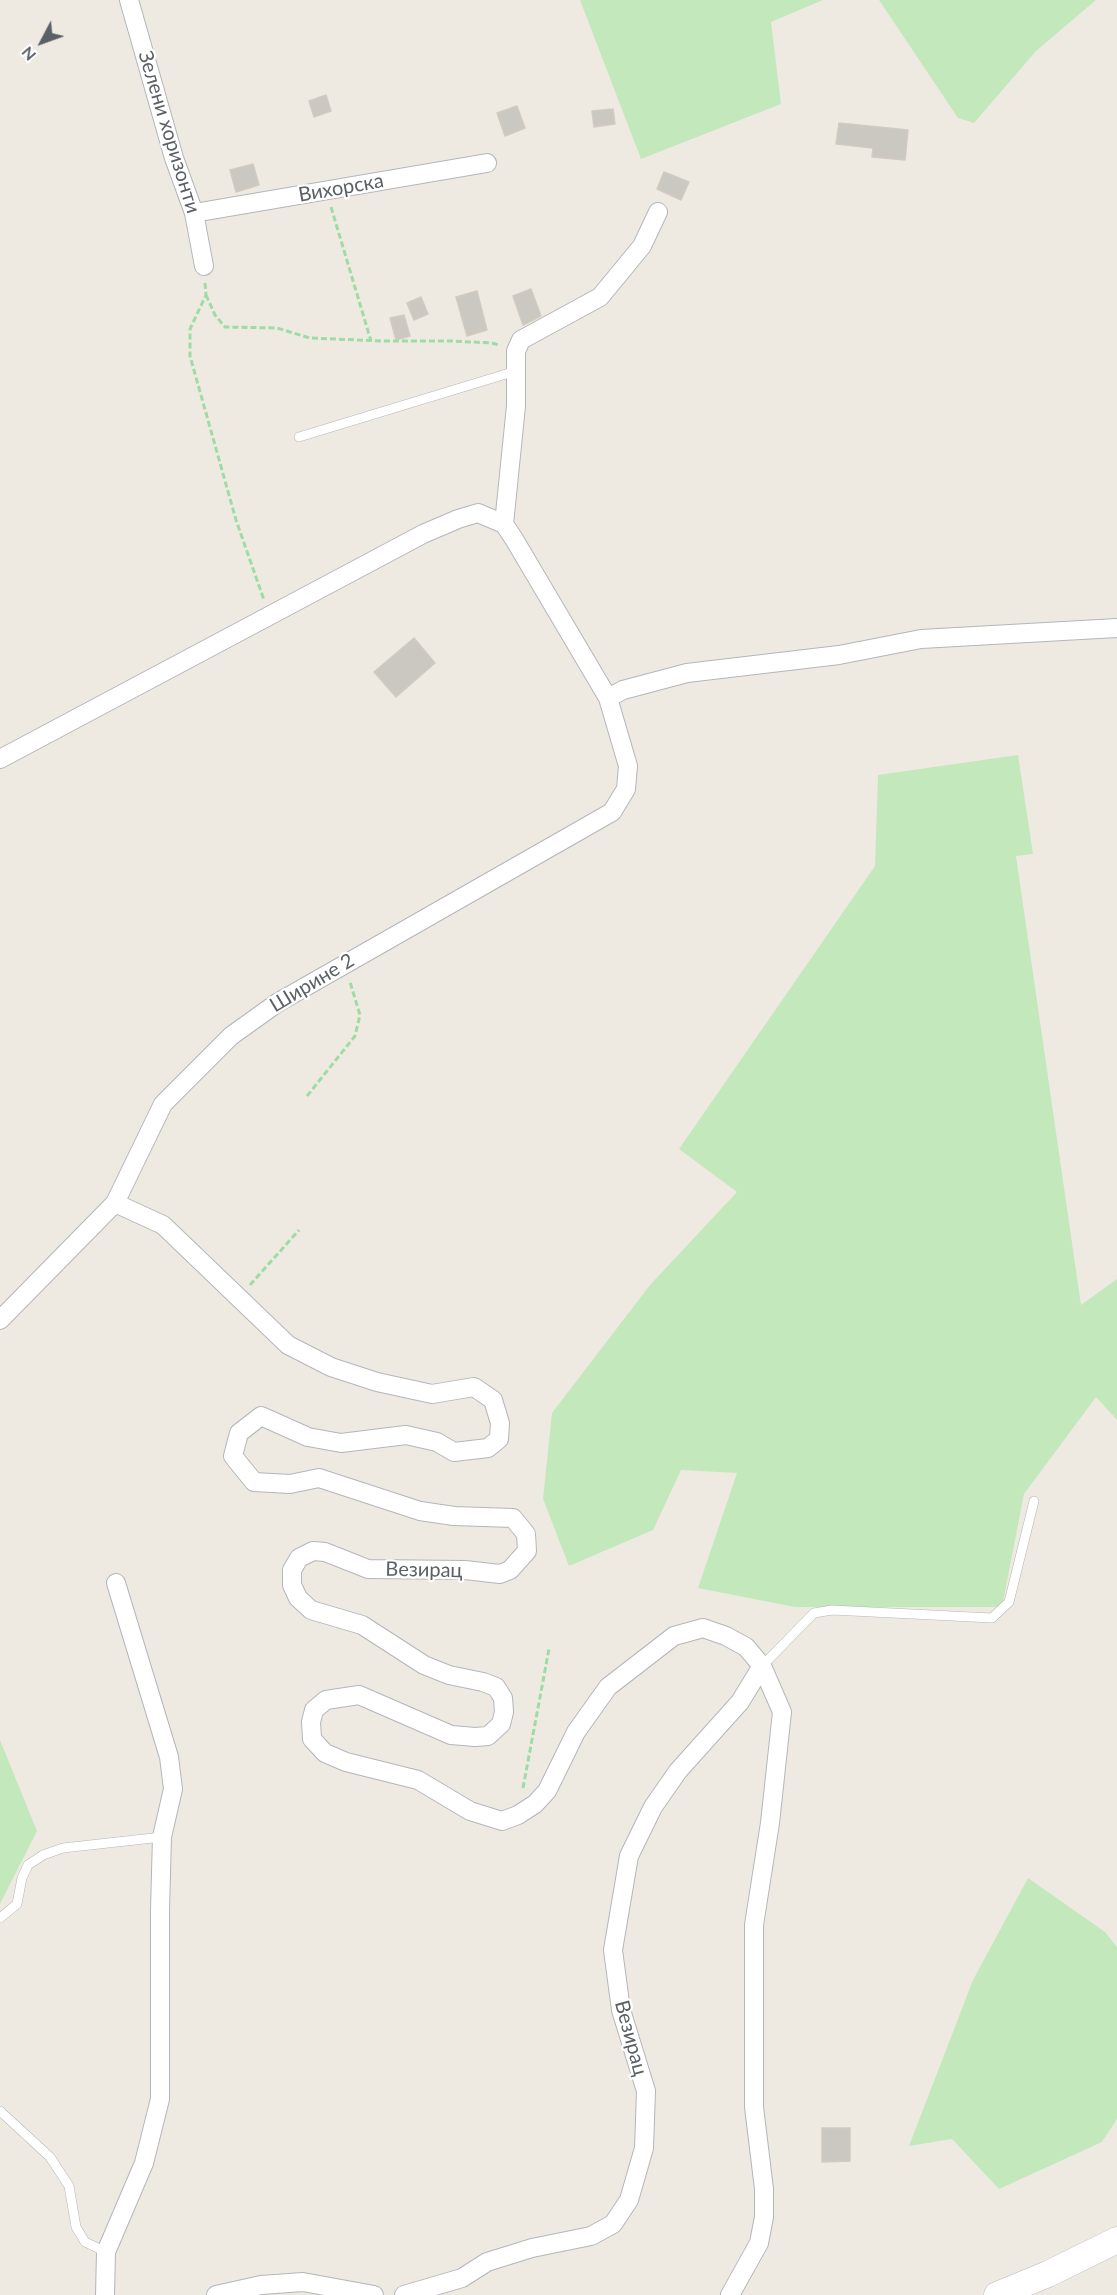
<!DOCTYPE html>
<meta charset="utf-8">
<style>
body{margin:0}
#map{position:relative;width:1117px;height:2295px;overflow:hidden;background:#eeeae2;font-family:Lato,sans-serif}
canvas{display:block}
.north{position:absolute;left:12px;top:12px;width:60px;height:60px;-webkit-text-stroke:4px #fff;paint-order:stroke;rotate:229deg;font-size:16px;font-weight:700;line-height:24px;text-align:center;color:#5a6064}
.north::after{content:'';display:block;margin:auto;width:21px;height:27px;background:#5a6064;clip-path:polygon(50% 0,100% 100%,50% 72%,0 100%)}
</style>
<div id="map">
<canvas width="1117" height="2295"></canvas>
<div class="north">N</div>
</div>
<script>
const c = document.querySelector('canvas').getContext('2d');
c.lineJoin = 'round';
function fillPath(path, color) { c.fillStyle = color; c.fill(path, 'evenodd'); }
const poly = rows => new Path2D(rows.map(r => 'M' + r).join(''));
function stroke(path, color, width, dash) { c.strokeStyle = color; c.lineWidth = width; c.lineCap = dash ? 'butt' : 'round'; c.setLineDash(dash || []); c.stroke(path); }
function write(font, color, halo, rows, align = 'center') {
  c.font = font + ' Lato,sans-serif'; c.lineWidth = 4.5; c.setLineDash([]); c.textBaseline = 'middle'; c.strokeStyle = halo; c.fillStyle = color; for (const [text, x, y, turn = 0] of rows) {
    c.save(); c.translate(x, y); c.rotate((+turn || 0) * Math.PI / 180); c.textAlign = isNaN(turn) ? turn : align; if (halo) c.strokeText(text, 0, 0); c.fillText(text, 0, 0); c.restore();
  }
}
fillPath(poly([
 [580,0,823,0,771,22,781,104,641,159],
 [879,0,1096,0,1036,51,974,123,958,118],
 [1018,755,1033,854,1016,856,1081,1305,1117,1279,1117,1420,1096,1397,1024,1494,1002,1607,795,1607,698,1588,737,1473,681,1470,653,1530,569,1566,543,1499,552,1413,650,1285,737,1192,679,1149,875,866,878,775],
 [0,1740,37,1831,0,1904],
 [1028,1878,1105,1932,1117,1947,1117,2119,1102,2142,999,2189,952,2139,909,2146,973,1980]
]), '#c3e8bc');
const building = poly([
 [326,95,331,111,314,117,309,101,326,95],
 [517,106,525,128,505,136,497,113,517,106],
 [613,109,615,124,594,127,592,111,613,109],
 [839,123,908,130,905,160,872,157,873,148,836,144,839,123],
 [253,164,259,185,236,192,230,170,253,164],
 [664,172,689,182,681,200,657,189,664,172],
 [531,289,541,316,523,325,513,296,531,289],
 [477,291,487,330,467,336,456,297,477,291],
 [421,297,428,314,414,320,407,303,421,297],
 [404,315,410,336,396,340,390,318,404,315],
 [414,638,435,663,396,697,374,672,414,638],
 [822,2128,850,2128,850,2161,822,2162,822,2128]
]);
fillPath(building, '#cbc7c1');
stroke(building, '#d3cac0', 1.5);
const lane = poly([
 [299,437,516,371],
 [762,1666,814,1613,832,1610,992,1618,1009,1602,1034,1501],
 [0,1918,17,1904,22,1878,28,1865,43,1855,63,1848,162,1837],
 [0,2111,50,2157,69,2186,76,2227,85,2242,106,2252]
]);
const street = poly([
 [129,0,174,158,194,213,204,266],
 [194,213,487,163],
 [504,524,516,406,516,351,521,340,600,297,642,246,658,212],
 [608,698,623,690,687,673,839,655,921,639,1117,628],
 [0,759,423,534,458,519,478,513,504,524,514,539,608,698,628,766,626,789,612,812,277,1003,231,1036,163,1104,115,1203,0,1320],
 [115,1203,163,1225,288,1345,331,1367,377,1382,432,1394,474,1387,493,1400,500,1423,499,1439,488,1448,454,1452,437,1442,406,1435,341,1443,308,1437,261,1416,239,1433,233,1456,254,1482,290,1484,319,1478,420,1511,454,1516,513,1518,526,1534,527,1551,510,1570,500,1574,465,1570,368,1569,325,1552,313,1551,299,1558,292,1570,292,1585,298,1598,311,1610,362,1625,424,1665,449,1675,483,1682,496,1687,503,1698,504,1712,501,1724,488,1736,475,1737,451,1735,359,1695,326,1700,314,1710,311,1722,312,1739,325,1753,346,1762,418,1780,470,1811,502,1821,518,1815,535,1804,547,1791,576,1732,608,1687,674,1636,703,1628,726,1636,746,1647,762,1666,782,1712,770,1823,754,1925,754,2107,764,2189,764,2217,759,2243,730,2295],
 [105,2295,106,2252,144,2163,160,2099,160,1910,162,1837,173,1789,169,1757,116,1583],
 [216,2295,261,2285,303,2282,374,2295],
 [404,2295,462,2278,487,2262,532,2248,591,2236,613,2224,629,2200,644,2148,646,2091,621,2010,613,1950,629,1856,653,1807,678,1771,740,1702,762,1666]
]);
const secondary = poly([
 [997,2295,1048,2274,1117,2240]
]);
stroke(lane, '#b3b6ba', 10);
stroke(street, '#b3b6ba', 20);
stroke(secondary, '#b4b9be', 27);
stroke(poly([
 [331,207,371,341],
 [205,283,206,295,190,329,190,356,236,520,264,600],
 [206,295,215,315,225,327,277,328,310,338,383,341,452,341,492,343,499,345],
 [307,1096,355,1036,360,1015,350,982],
 [250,1285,299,1230],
 [523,1788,549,1649]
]), '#9edba5', 3, [6, 3]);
stroke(lane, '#fff', 9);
stroke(street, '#fff', 18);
stroke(secondary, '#fff', 26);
write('20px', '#5a6064', '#fff', [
 ["Зелени хоризонти",169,132,73],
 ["Вихорска",341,188,-10],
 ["Ширине 2",312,983,-31],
 ["Везирац",424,1570,1],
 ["Везирац",631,2038,75]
]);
</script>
